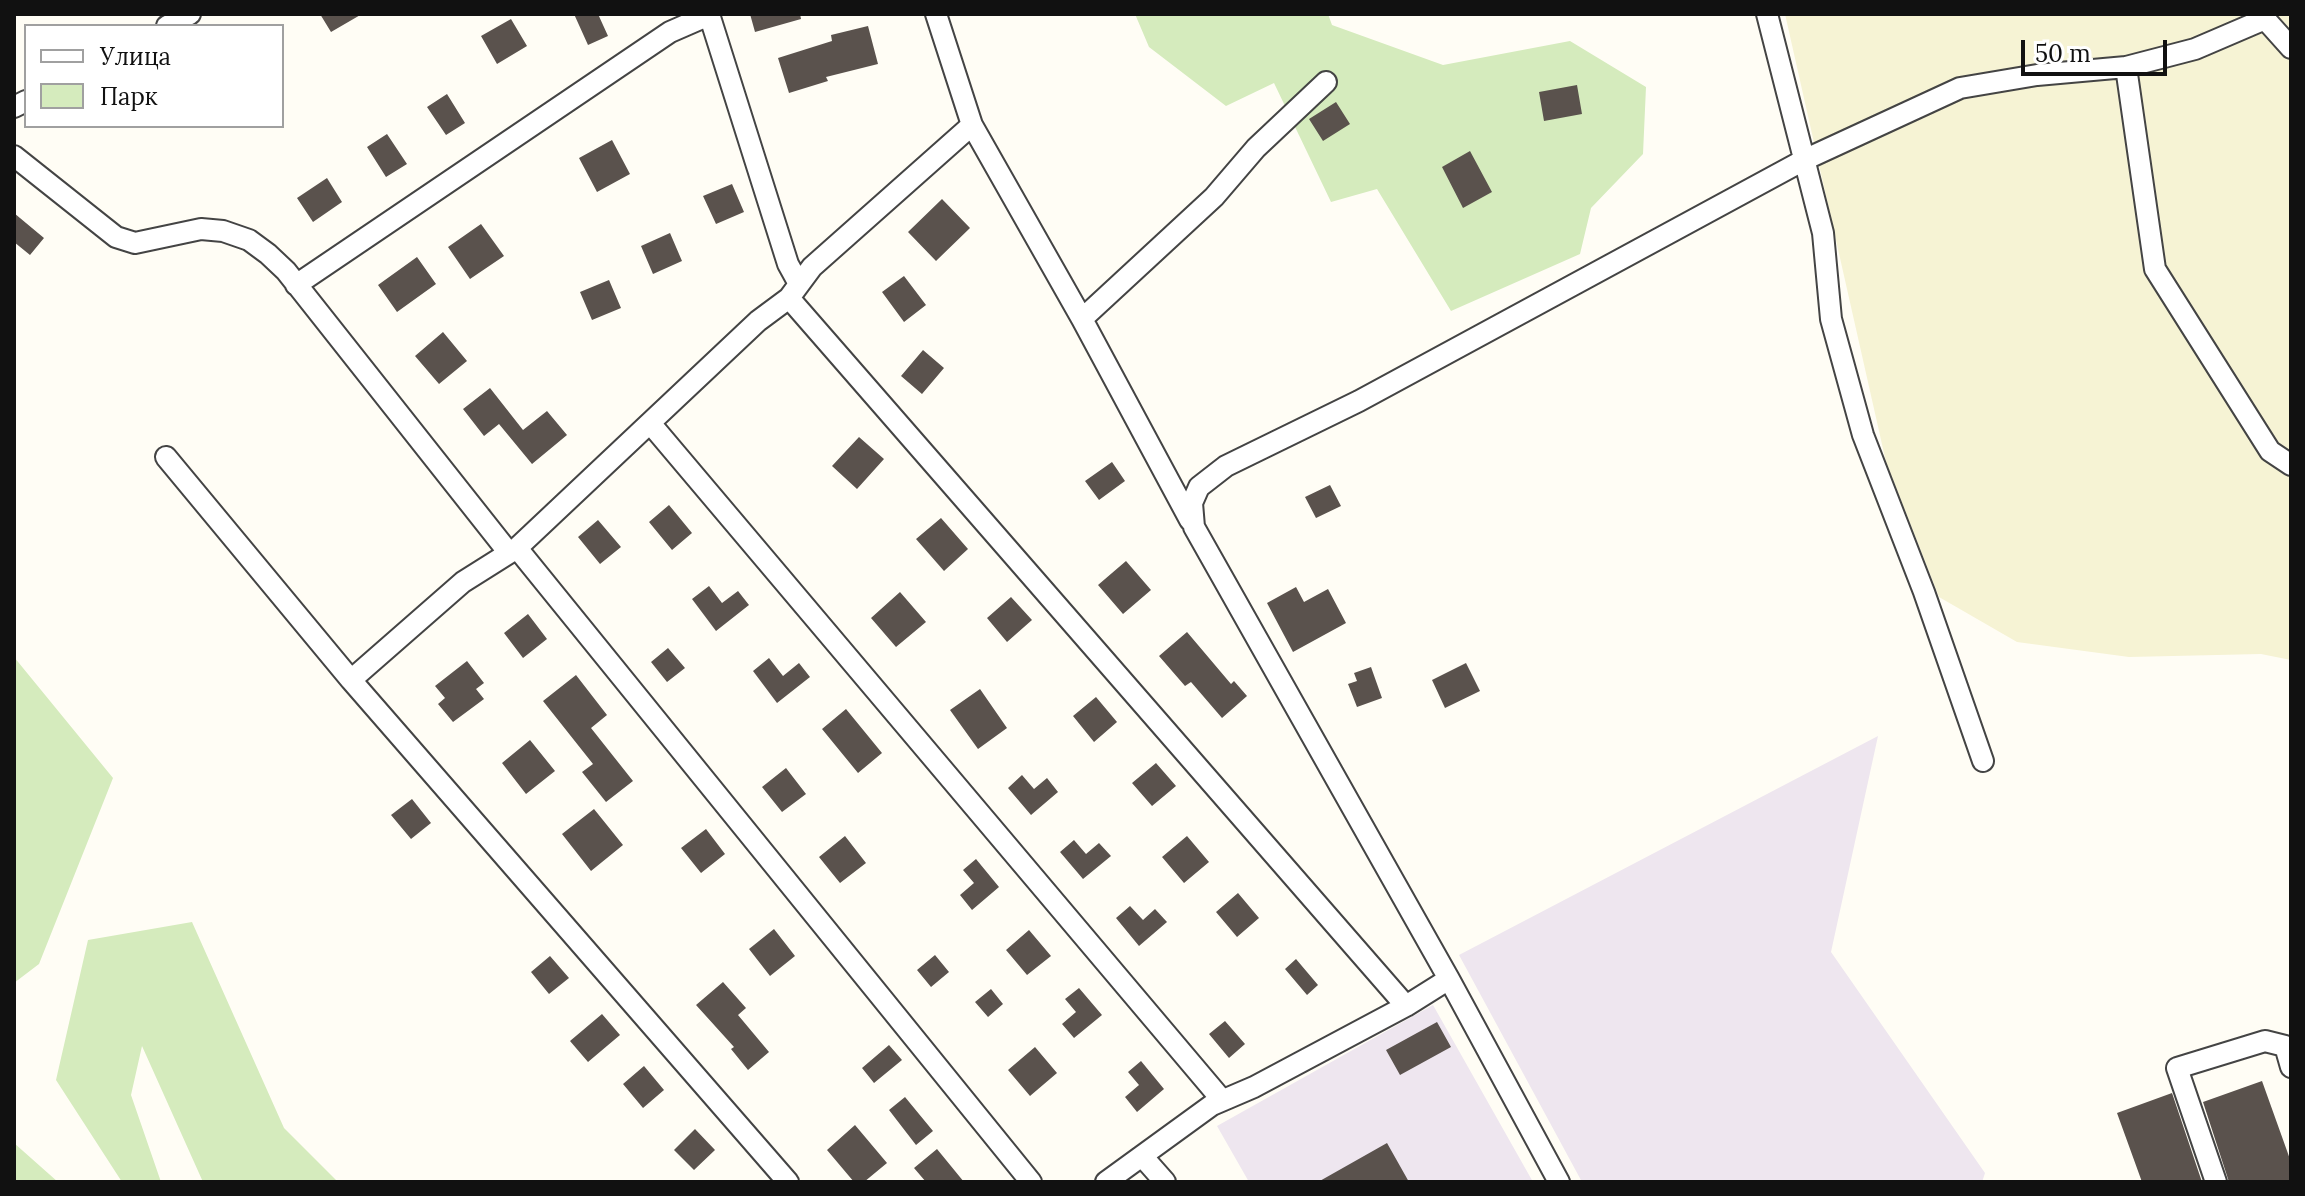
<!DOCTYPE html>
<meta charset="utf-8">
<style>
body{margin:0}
#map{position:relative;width:2305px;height:1196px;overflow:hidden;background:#fffdf5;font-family:Lora,serif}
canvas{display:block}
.frame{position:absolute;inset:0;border:16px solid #111;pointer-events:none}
.legend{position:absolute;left:24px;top:24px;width:260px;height:104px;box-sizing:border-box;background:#fff;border:2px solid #a0a0a0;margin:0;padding:10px 14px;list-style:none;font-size:24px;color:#111}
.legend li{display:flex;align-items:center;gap:16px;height:40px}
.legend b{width:40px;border:2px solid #a0a0a0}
.scale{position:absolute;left:2021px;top:40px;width:146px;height:36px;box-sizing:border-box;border:4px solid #111;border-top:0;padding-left:10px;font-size:24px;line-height:28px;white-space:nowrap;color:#111;-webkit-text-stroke:6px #fff;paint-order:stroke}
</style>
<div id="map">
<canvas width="2305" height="1196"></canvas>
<div class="frame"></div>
<ul class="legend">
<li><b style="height:10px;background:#fff"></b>Улица</li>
<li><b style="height:22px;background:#d5ebbd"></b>Парк</li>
</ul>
<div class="scale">50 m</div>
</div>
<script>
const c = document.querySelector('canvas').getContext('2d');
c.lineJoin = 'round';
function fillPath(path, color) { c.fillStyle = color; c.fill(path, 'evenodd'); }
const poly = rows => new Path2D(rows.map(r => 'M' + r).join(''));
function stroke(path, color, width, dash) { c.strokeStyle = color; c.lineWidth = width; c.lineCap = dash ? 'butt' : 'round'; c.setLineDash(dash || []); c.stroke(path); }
fillPath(poly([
 [1878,736,1831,952,1985,1173,1982,1182,1582,1182,1459,955],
 [1433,1005,1533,1182,1249,1182,1217,1126]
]), '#eee6ef');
fillPath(poly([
 [1785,14,2291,14,2291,660,2261,654,2129,657,2017,642,1939,597,1886,462]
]), '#f6f3d4');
fillPath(poly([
 [1135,14,1328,14,1332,25,1443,65,1570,41,1646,87,1643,154,1591,208,1580,254,1451,311,1377,189,1331,202,1274,83,1226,106,1149,47],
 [14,657,113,778,39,964,14,983],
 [192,922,284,1128,338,1182,203,1182,142,1046,131,1095,161,1182,122,1182,56,1080,88,940],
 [14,1143,58,1182,14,1182]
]), '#d5ebbd');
fillPath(poly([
 [320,14,362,14,331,32],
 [574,14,598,14,608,36,588,45],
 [750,14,800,14,801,19,755,32],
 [511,19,527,46,497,64,481,36],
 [868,26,878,64,826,77,828,81,789,93,778,58,832,41,831,35],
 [1577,85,1582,114,1544,121,1539,92],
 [447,94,465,123,446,135,427,107],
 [1336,102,1350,124,1323,141,1309,119],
 [387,134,407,164,386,177,367,147],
 [612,140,630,174,597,192,579,158],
 [1470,151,1492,192,1463,208,1442,167],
 [327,178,342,202,313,222,297,198],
 [732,184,744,212,716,224,703,196],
 [942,199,970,228,936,261,908,232],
 [14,213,44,238,30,255,14,242],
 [481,224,504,256,470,279,448,247],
 [670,233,682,261,653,274,641,246],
 [417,257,436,284,397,312,378,285],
 [904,276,926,305,904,322,882,292],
 [609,280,621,308,592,320,580,292],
 [443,332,467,361,439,384,415,356],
 [923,350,944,368,922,394,901,376],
 [490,388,523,430,547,411,567,435,532,464,499,424,484,436,463,409],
 [859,437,884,459,857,489,832,466],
 [1112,462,1125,481,1099,500,1085,481],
 [1330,485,1341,506,1316,518,1305,497],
 [669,505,692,533,672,550,649,522],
 [941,518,968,549,944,571,916,539],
 [598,520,621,547,600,564,578,537],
 [1126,561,1151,590,1123,614,1098,585],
 [709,586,722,603,738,591,749,605,716,631,692,599],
 [1296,587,1304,602,1328,589,1346,623,1293,652,1267,603],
 [900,592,926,622,896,647,871,618],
 [1011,597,1032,620,1007,642,987,618],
 [528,614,547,639,523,658,504,633],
 [1187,632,1231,684,1234,681,1247,696,1222,718,1191,682,1185,686,1159,656],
 [668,648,685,668,667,682,651,662],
 [769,658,783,676,799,663,810,677,777,703,753,671],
 [467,661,484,683,476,689,484,699,453,722,438,704,445,698,435,686],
 [1466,663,1480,691,1445,708,1432,680],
 [1371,667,1382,698,1357,707,1348,684,1357,681,1354,673],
 [576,675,607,715,591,728,633,781,606,802,582,772,593,764,543,701],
 [980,689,1007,728,978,749,950,710],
 [1096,697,1117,722,1094,742,1073,716],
 [846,709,882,753,858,773,822,729],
 [530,740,555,771,526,794,502,763],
 [1156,763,1176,786,1152,806,1132,783],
 [786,768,806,794,782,812,762,787],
 [1022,775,1034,789,1047,778,1058,792,1031,815,1008,788],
 [412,799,431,823,411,839,391,815],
 [594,809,623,845,591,871,562,834],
 [706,829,725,854,701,873,681,848],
 [845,836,866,863,840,883,819,857],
 [1187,836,1209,862,1184,883,1162,857],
 [1074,840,1086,854,1099,843,1111,856,1083,879,1060,852],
 [976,859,999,887,972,910,960,895,974,883,963,870],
 [1238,893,1259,918,1237,937,1216,912],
 [1130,906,1143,920,1155,909,1167,922,1139,946,1116,918],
 [774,929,795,956,770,976,749,949],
 [1029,930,1051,956,1027,975,1006,950],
 [935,955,949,972,931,987,917,970],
 [550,956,569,978,549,994,531,972],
 [1296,959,1318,985,1307,995,1285,969],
 [723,982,746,1008,738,1015,769,1052,748,1070,731,1049,734,1047,696,1005],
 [1079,988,1102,1015,1074,1038,1062,1024,1076,1012,1065,999],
 [991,989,1003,1004,988,1017,975,1002],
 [602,1014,620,1035,588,1062,570,1041],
 [1225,1021,1245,1044,1229,1058,1209,1034],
 [1437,1022,1451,1047,1400,1075,1386,1050],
 [889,1045,902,1060,874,1083,862,1068],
 [1035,1047,1057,1073,1030,1096,1008,1070],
 [1141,1061,1164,1089,1137,1112,1125,1097,1139,1085,1128,1072],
 [644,1066,664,1090,643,1108,623,1084],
 [2262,1081,2291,1162,2291,1182,2229,1182,2203,1102],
 [2172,1093,2202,1182,2142,1182,2117,1113],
 [905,1097,933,1131,916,1145,889,1110],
 [855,1125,887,1163,864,1182,854,1182,827,1150],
 [695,1129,715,1150,694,1170,674,1150],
 [1387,1143,1409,1182,1318,1182],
 [937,1149,964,1182,926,1182,914,1168]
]), '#5a524d');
const minor = poly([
 [709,14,788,264,799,284],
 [936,14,972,125,1082,319,1190,520],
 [1767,14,1823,233,1831,319,1863,435,1924,592,1983,761],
 [167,26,190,14],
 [2126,67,2155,269,2270,451,2291,465],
 [14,107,26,101],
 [14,156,116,237,135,243,201,229,223,231,249,240,268,254,286,271,509,553],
 [296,285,670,32,709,15],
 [789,298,1406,1006],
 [1082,319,1214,197,1256,148,1326,82],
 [650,423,1222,1100],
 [166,457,351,680,788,1182],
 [517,548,1031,1182],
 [351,680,463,582,517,548,758,321,789,298,812,267,972,125],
 [1142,1156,1165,1182],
 [1106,1182,1212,1105,1254,1087,1406,1006,1449,979],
 [1559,1182,1449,979,1194,527,1192,503,1199,487,1226,466,1359,401,1804,160,1960,88,2037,75,2126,67,2195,49,2265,19,2291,48],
 [2216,1182,2177,1068,2265,1041,2285,1046,2291,1067]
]);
stroke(minor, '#444', 24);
stroke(minor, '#fff', 20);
</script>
